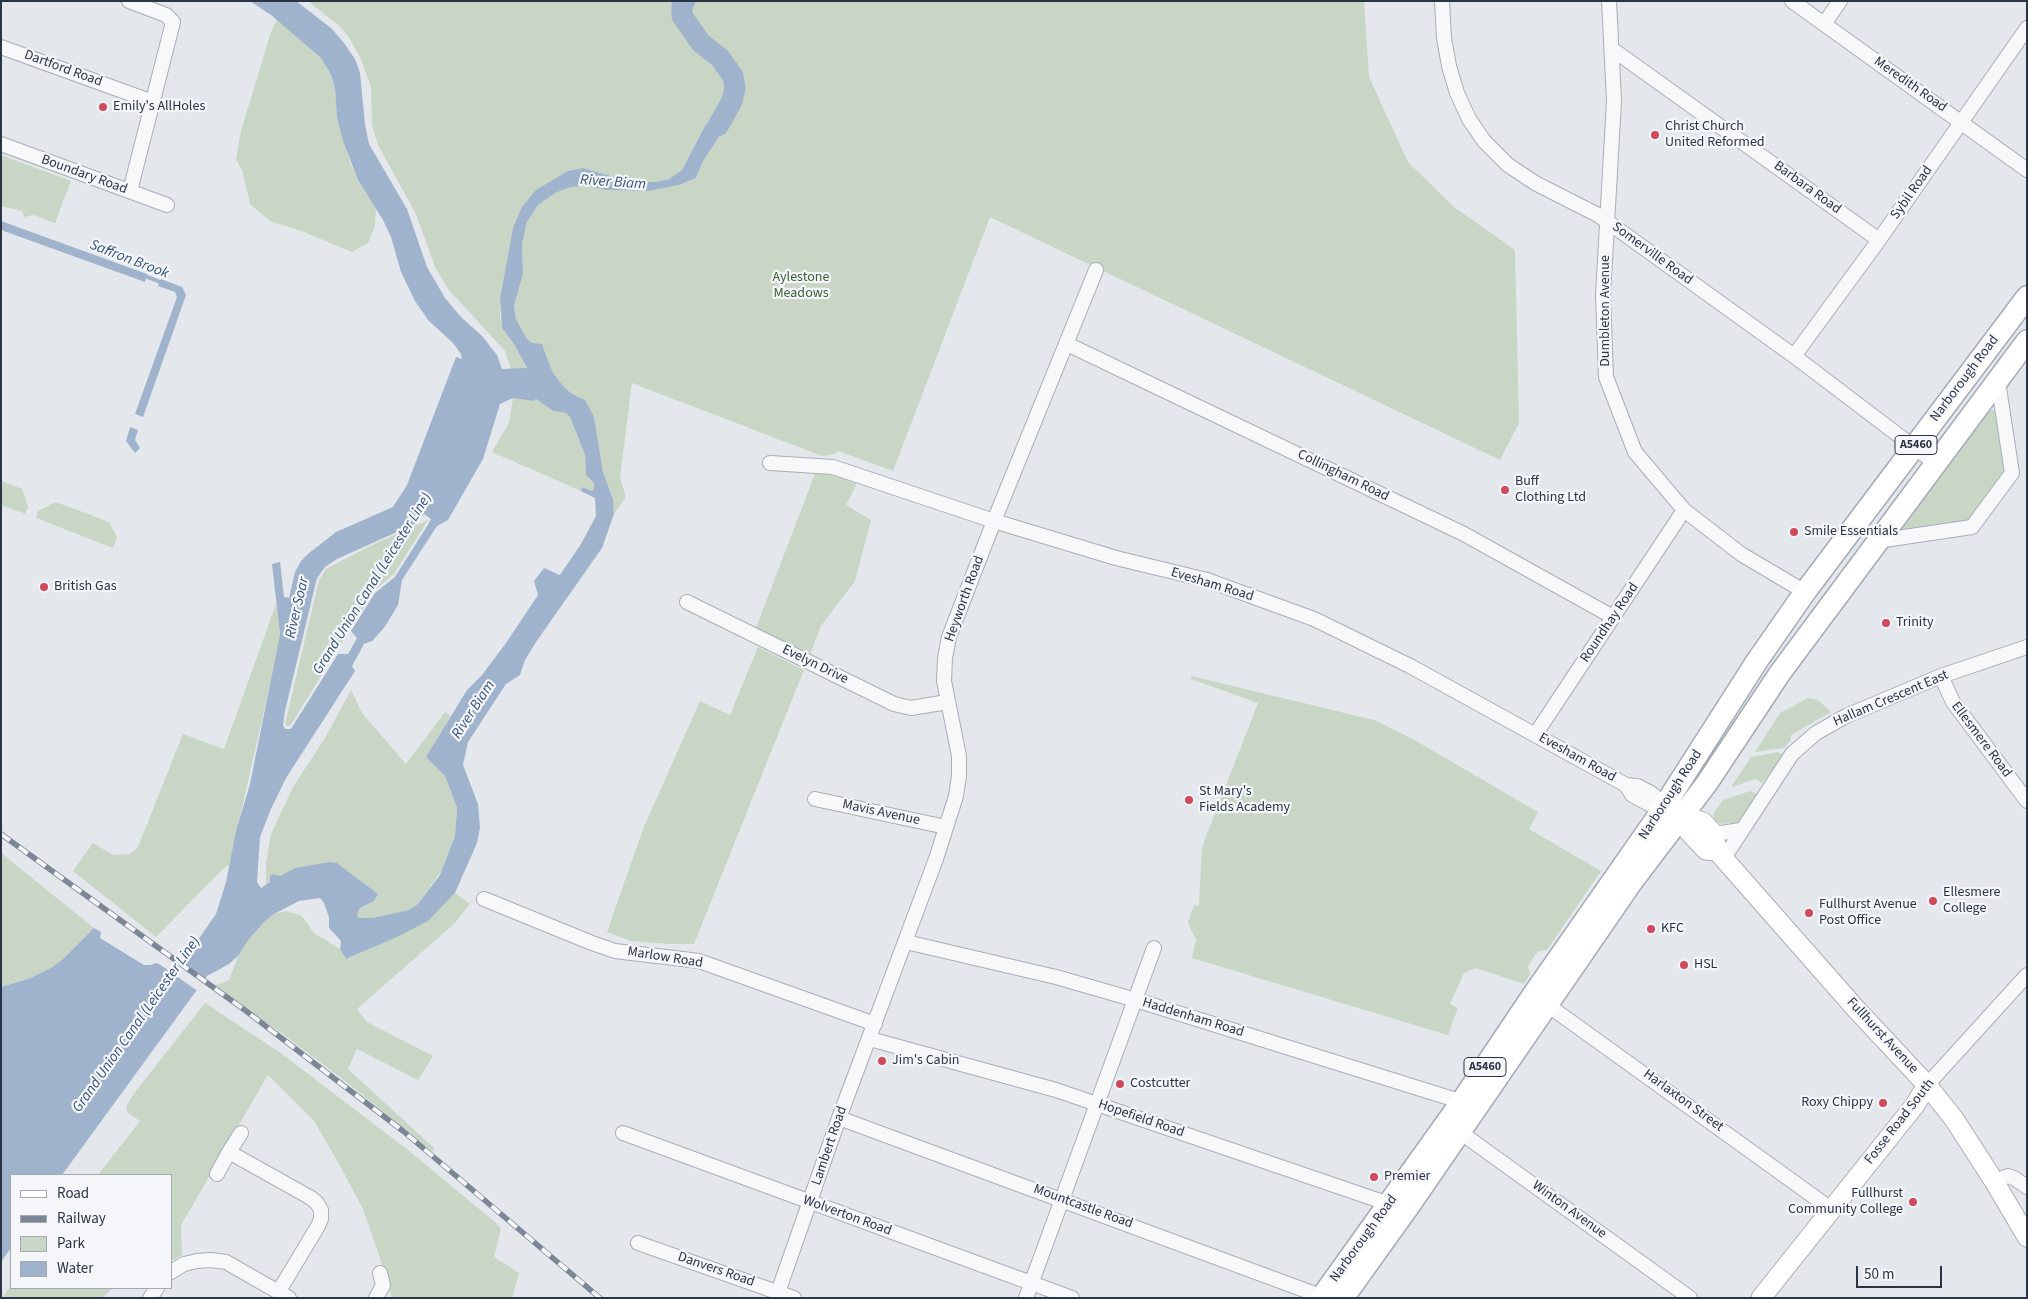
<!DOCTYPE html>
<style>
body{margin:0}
#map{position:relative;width:2028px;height:1299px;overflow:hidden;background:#e4e7ec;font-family:"Source Sans 3",sans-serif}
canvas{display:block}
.frame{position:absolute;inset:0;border:2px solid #2b3445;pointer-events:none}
.legend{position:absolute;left:10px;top:1174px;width:162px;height:115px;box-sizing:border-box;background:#f4f6f9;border:1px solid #a4a8b1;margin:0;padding:6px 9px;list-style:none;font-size:15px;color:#2b3445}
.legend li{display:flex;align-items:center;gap:10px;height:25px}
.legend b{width:25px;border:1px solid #a4a8b1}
.scale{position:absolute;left:1856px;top:1266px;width:86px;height:22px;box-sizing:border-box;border:2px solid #2b3445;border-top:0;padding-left:6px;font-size:15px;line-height:18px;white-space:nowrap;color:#2b3445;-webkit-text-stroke:4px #f4f6f9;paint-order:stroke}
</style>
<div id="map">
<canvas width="2028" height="1299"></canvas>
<div class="frame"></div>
<ul class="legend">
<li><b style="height:6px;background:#fff"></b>Road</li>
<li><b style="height:6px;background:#7d8696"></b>Railway</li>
<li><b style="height:14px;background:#c9d6c5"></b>Park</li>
<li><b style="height:14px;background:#9fb4cc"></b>Water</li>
</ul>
<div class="scale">50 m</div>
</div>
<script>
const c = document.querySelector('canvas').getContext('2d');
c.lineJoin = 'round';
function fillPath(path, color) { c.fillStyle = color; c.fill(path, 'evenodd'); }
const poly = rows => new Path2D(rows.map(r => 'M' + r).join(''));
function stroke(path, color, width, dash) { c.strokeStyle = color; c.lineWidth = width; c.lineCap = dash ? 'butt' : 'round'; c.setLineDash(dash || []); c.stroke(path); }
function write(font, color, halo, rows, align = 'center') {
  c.font = font + ' "Source Sans 3",sans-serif'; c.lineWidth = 4.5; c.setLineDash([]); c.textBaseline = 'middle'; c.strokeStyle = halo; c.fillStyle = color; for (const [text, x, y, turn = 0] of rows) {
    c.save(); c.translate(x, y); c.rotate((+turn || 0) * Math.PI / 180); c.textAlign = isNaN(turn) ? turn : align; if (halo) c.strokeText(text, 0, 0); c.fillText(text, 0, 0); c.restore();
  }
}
fillPath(poly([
 [308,1,682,1,676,19,696,50,728,81,718,116,706,124,682,170,669,179,656,182,641,182,614,177,583,168,568,171,513,228,500,298,500,315,502,328,514,344,527,369,511,369,505,351,448,289,435,267,416,214,378,145,372,125,371,87,361,59,348,36,338,25],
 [685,1,1364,1,1369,77,1408,162,1454,207,1515,250,1519,423,1500,460,990,217,893,471,839,451,834,454,822,456,632,383,620,478,626,497,614,514,613,499,603,472,594,417,585,400,572,394,564,387,553,373,543,346,532,343,527,339,516,319,514,306,523,274,522,244,527,222,538,205,555,193,571,187,587,186,606,190,649,191,679,185,696,178,703,161,725,128,735,88,733,76,720,58,701,43,682,16,682,5],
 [277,19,321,58,331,76,335,89,337,118,350,162,358,180,376,208,375,226,368,243,352,252,304,232,270,221,250,204,243,173,236,159,241,131,270,35],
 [1,155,71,181,55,223,33,215,24,217,22,211,1,206],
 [513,398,533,401,536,399,553,411,566,413,570,417,585,455,586,475,594,483,594,489,592,491,583,487,581,491,492,452,509,423],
 [1988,410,1997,410,2004,472,1967,523,1906,533,1902,526],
 [819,470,858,481,846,505,871,520,855,581,821,626,810,655,756,628,816,471],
 [1,481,22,489,28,507,25,514,1,505],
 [56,502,109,522,117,537,113,548,36,518,38,511],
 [428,520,394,574,374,591,290,726,287,726,285,724,319,580,326,569,372,545],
 [276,604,280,635,279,645,229,865,224,868,156,937,73,871,93,843,113,855,130,854,138,847,183,734,224,749],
 [758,647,804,670,694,944,670,944,631,941,607,932,643,829,700,701,730,715],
 [1191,676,1374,720,1411,738,1538,812,1529,829,1601,871,1547,950,1538,951,1528,966,1530,974,1524,984,1476,968,1464,973,1450,1004,1458,1008,1448,1035,1192,958,1196,940,1188,923,1194,905,1199,906,1202,847,1258,703,1191,679],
 [351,690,362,713,406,764,445,712,451,716,446,723,438,767,445,776,457,808,455,836,443,869,417,905,409,910,372,918,359,918,357,915,360,908,374,901,378,894,337,863,329,862,295,868,280,876,277,875,266,885,266,863,271,834,293,787,325,738],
 [1808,698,1818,700,1831,712,1791,735,1791,740,1784,748,1755,752,1780,713],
 [1778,752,1783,755,1762,783,1755,779,1731,787,1751,757],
 [1750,791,1757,794,1740,822,1729,827,1729,823,1721,824,1715,821,1713,814,1723,800],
 [1,853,94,928,63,959,51,968,28,979,1,987],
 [455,893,470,904,454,924,357,1009,367,1022,433,1056,418,1080,357,1049,348,1069,434,1148,433,1152,341,1078,280,1032,220,991,216,985,229,980,238,956,249,939,266,920,274,914,286,911,302,916,314,933,340,949,346,959,397,937,427,921],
 [205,1003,282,1054,408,1150,495,1222,501,1229,494,1257,519,1273,512,1298,392,1298,380,1258,363,1209,339,1164,314,1121,268,1075,181,1225,182,1255,171,1261,171,1175,98,1175,140,1121,128,1113,126,1107,132,1096],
 [11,1286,11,1288,113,1288,102,1298,2,1298]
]), '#c9d6c5');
fillPath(poly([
 [250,1,296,1,331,28,344,43,355,59,360,73,365,124,369,144,407,209,427,267,445,298,461,317,482,336,497,355,502,369,527,368,514,344,502,328,500,298,513,228,522,207,536,190,568,171,583,168,614,177,641,182,656,182,669,179,682,170,706,124,732,101,725,128,703,161,696,178,679,185,649,191,606,190,587,186,571,187,555,193,538,205,527,222,522,244,523,274,514,306,516,319,527,339,532,343,542,344,553,373,564,387,572,394,585,400,590,409,594,417,603,472,613,499,614,514,602,548,536,642,525,660,520,675,506,684,468,742,463,765,478,804,480,828,477,843,455,893,428,921,397,937,346,959,340,949,341,941,329,928,329,917,324,903,320,898,299,901,274,914,266,920,249,939,238,956,229,964,207,976,62,1175,11,1175,11,1248,1,1262,1,987,28,979,51,968,63,959,94,928,101,932,100,938,144,965,150,965,157,963,175,973,216,914,226,882,236,831,250,784,280,635,272,564,280,562,284,597,289,598,295,572,301,561,309,553,336,532,393,507,407,485,456,357,462,359,461,354,453,343,428,320,415,301,401,272,391,237,383,220,358,180,343,141,337,118,335,89,331,75,321,58,271,15],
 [513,398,533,401,536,399,553,411,566,413,570,417,585,455,586,475,594,483,594,489,592,491,582,487,581,491,595,498,596,516,581,544,560,575,544,568,534,581,538,595,506,643,482,675,467,690,426,757,445,776,457,808,455,836,440,875,417,905,409,910,372,918,359,918,357,915,360,908,374,901,378,894,337,863,329,862,295,868,280,876,273,874,270,876,270,882,261,888,257,882,260,837,271,809,286,778,355,671,352,666,364,644,372,641,384,628,398,605,402,580,437,526,448,520,483,459,500,404],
 [424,514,431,519,429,523,395,577,375,593,351,631,357,638,348,654,338,654,291,729,285,729,283,725,285,711,317,578,325,567,337,559,417,523],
 [1,221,147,274,145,282,1,230],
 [161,279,182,287,186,295,143,417,135,414,177,297,175,292,158,286],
 [130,427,138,430,135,440,140,448,135,453,126,441]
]), '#9fb4cc');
fillPath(poly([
 [158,960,174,970,180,960,207,980,199,992,155,961]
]), '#e4e7ec');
stroke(poly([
 [142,275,163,283]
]), '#9fb4cc', 4);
stroke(poly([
 [685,1,682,5,682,16,701,43,720,58,733,76,735,88,732,101,718,126]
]), '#9fb4cc', 21);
const street = poly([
 [129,1,166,15,173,22,130,191],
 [1442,1,1444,38,1449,66,1457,93,1469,119,1484,141,1508,165,1535,183,1598,215,1794,356,1935,463],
 [1609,1,1614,101,1603,295,1606,377,1635,452,1684,510,1741,554,1805,592],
 [1792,1,2027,170],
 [1824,24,1840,1],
 [1,47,153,102],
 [1612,49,1879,240],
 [1,144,167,205],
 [1067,344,1464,534,1613,617],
 [1794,356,1879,240,2027,28],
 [770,463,833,467,994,521,1116,558,1207,580,1314,619,1410,666,1626,785,1637,786,1651,793,1665,805],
 [1877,541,1972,527,2012,473,1998,381],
 [687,602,894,704,911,708,947,702],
 [1941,676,1953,702,2027,801],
 [1535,735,1684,510],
 [1626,785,1632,795,1651,805,1665,805],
 [815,799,946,827],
 [1714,834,1741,830],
 [1724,858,1792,754,1816,733,1846,716,1941,676,2027,647],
 [484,899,592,943,615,951,699,961,875,1024],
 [906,942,1056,977,1136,1000,1469,1104],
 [1542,1001,1831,1209],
 [870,1039,1056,1090,1395,1206],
 [1927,1085,2027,975],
 [839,1118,1326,1298],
 [1453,1127,1690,1298],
 [623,1133,1072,1298],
 [229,1152,241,1133],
 [217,1174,229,1152,311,1198,317,1203,321,1210,321,1219,318,1226,279,1291],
 [1994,1181,2008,1176,2014,1178,2027,1187],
 [638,1243,794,1298],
 [171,1272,184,1264,197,1261,211,1260,226,1262,289,1298],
 [150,1298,157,1288],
 [376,1298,383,1285,380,1273],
 [776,1298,839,1118,936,859,956,796,959,776,959,756,944,681,945,658,949,637,994,521,1096,270],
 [1026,1298,1154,948]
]);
const secondary = poly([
 [1670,808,1682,816,1703,822,1714,834,1717,851,1856,1009,1927,1085,1954,1119,1994,1181,2027,1237],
 [1682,816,1689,832,1706,850,1717,851],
 [1761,1298,1915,1105,1927,1085]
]);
const primary = poly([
 [1321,1298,1462,1101,1533,995,1656,819,1757,661,1805,592,2027,297],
 [1343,1298,1409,1206,1631,883,1707,783,1780,673,2027,341]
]);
stroke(street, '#a9aeb7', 16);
stroke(secondary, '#a9aeb7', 21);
stroke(primary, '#a3abb8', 24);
stroke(street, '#f7f8fa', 14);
stroke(secondary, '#fff', 19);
stroke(primary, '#fff', 21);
const rail = poly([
 [1,834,246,1011,403,1131,600,1298]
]);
stroke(rail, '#7d8696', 5.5);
stroke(rail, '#f4f6f9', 4, [11]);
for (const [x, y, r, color] of [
 [103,107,5,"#d1495b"],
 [1655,135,5,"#d1495b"],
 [1505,490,5,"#d1495b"],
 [1794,532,5,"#d1495b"],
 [44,587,5,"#d1495b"],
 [1886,623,5,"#d1495b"],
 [1189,800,5,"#d1495b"],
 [1933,901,5,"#d1495b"],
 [1809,913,5,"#d1495b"],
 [1651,929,5,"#d1495b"],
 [1684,965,5,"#d1495b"],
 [882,1061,5,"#d1495b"],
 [1120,1084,5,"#d1495b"],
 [1883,1103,5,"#d1495b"],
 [1374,1177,5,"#d1495b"],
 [1913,1202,5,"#d1495b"]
]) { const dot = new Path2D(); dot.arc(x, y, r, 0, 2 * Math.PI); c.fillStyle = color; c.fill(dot); stroke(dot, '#f4f6f9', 2); }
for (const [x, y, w] of [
 [1916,445,42],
 [1485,1067,42]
]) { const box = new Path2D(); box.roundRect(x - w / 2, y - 9.5, w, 19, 4); c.fillStyle = '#f4f6f9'; c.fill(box); stroke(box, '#2b3445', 1); }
write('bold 12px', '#2b3445', null, [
 ["A5460",1916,445],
 ["A5460",1485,1067]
]);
write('14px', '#2b3445', '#f4f6f9', [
 ["Dartford Road",63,69,20],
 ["Meredith Road",1910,85,35],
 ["Boundary Road",84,175,20],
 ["Barbara Road",1807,188,36],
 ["Sybil Road",1912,193,-55],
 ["Somerville Road",1652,254,36],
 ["Dumbleton Avenue",1606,311,-90],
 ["Narborough Road",1965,379,-53],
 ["Collingham Road",1343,476,26],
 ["Evesham Road",1212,585,17],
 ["Heyworth Road",965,599,-70],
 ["Roundhay Road",1610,623,-56],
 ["Evelyn Drive",815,665,26],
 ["Hallam Crescent East",1891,699,-23],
 ["Ellesmere Road",1981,740,53],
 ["Evesham Road",1577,758,29],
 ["Narborough Road",1671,795,-57],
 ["Mavis Avenue",881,813,12],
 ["Marlow Road",665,958,9],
 ["Haddenham Road",1193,1018,17],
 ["Fullhurst Avenue",1882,1036,47],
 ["Harlaxton Street",1683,1101,36],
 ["Hopefield Road",1141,1119,19],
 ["Fosse Road South",1900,1122,-52],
 ["Lambert Road",830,1146,-71],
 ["Mountcastle Road",1083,1207,20],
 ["Winton Avenue",1569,1210,36],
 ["Wolverton Road",847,1216,20],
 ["Narborough Road",1364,1239,-54],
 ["Danvers Road",716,1270,19]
]);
write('14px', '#2b3445', '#f4f6f9', [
 ["Emily's AllHoles",113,107],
 ["Christ Church",1665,127],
 ["United Reformed",1665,143],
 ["Buff",1515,482],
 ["Clothing Ltd",1515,498],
 ["Smile Essentials",1804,532],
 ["British Gas",54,587],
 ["Trinity",1896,623],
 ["St Mary's",1199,792],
 ["Fields Academy",1199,808],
 ["Ellesmere",1943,893],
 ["College",1943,909],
 ["Fullhurst Avenue",1819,905],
 ["Post Office",1819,921],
 ["KFC",1661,929],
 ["HSL",1694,965],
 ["Jim's Cabin",892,1061],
 ["Costcutter",1130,1084],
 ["Roxy Chippy",1873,1103,"right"],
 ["Premier",1384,1177],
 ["Fullhurst",1903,1194,"right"],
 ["Community College",1903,1210,"right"]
], 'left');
write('14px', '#3f6138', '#f4f6f9', [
 ["Aylestone",801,278],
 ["Meadows",801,294]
]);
write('italic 15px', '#34527a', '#f4f6f9', [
 ["River Biam",613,183,4],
 ["Saffron Brook",129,260,21],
 ["Grand Union Canal (Leicester Line)",373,584,-58],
 ["River Soar",298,608,-77],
 ["River Biam",474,710,-57],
 ["Grand Union Canal (Leicester Line)",137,1025,-55]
]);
</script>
